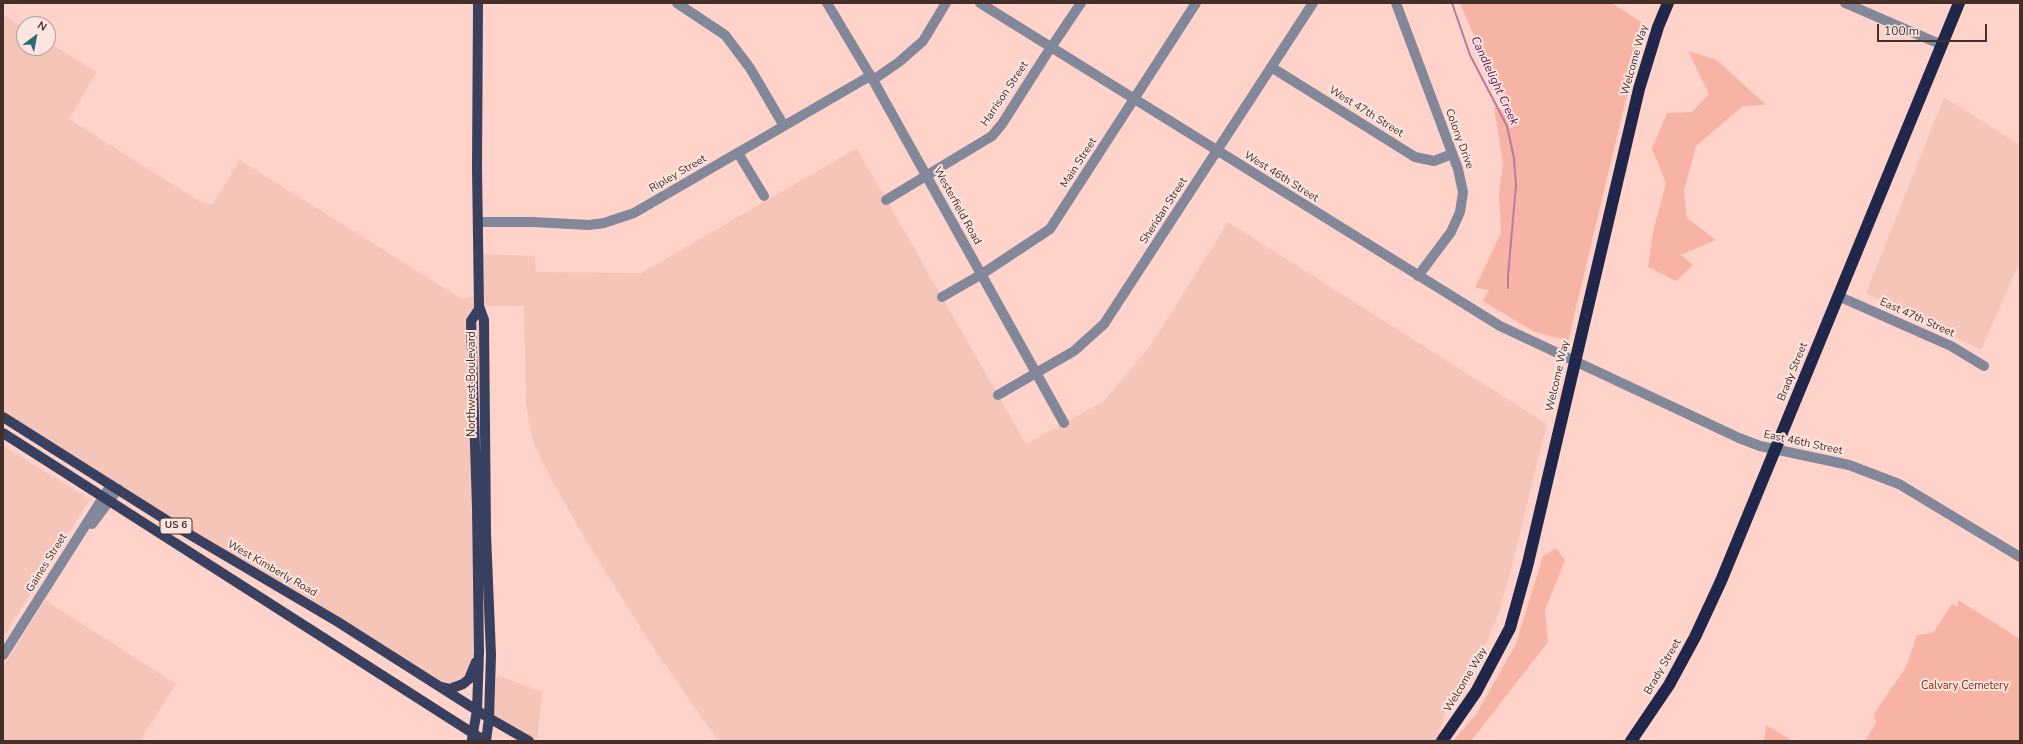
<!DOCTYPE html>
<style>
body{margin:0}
#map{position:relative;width:2023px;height:744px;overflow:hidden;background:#ffd3c9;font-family:"Nunito Sans",sans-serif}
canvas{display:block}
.frame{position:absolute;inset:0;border:4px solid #442f2a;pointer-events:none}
.north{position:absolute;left:16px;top:16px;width:40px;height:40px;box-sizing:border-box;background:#fde6e1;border:1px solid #b39d98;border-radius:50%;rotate:32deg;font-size:11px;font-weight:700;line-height:16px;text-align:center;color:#442f2a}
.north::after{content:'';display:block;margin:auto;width:14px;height:18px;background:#256c7a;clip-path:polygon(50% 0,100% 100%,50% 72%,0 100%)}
.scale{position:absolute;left:1877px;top:24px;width:110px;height:18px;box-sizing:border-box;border:2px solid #442f2a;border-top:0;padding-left:5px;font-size:12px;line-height:14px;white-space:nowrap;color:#442f2a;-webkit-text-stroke:3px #fde6e1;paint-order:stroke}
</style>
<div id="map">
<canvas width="2023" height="744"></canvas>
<div class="frame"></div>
<div class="north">N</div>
<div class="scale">100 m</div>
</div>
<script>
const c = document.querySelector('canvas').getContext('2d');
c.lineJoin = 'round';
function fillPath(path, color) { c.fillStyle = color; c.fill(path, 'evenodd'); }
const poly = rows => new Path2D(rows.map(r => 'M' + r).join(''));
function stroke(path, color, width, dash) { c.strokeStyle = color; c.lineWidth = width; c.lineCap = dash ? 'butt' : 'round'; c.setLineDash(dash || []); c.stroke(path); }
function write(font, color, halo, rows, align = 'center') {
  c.font = font + ' "Nunito Sans",sans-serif'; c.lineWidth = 4; c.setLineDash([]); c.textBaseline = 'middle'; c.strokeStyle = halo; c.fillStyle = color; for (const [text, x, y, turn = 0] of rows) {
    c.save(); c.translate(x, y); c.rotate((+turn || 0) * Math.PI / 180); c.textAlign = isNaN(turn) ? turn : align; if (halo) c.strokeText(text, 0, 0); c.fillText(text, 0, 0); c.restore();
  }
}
fillPath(poly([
 [3,15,24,28,24,48,48,48,48,42,97,72,69,119,201,202,212,205,240,160,462,299,479,295,479,254,535,256,536,272,641,273,857,148,1026,444,1104,401,1150,346,1228,222,1547,424,1511,570,1498,615,1480,657,1462,688,1444,714,1438,741,718,741,648,640,587,542,553,483,533,442,526,404,524,306,479,306,482,431,479,652,472,672,450,689,3,417],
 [1944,97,2020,145,2020,261,1981,350,1866,293],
 [3,446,90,499,3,637],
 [45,600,176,684,140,741,3,741,3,667],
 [497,675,542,692,537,741,529,741,489,718]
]), '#f6c5b9');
fillPath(poly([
 [1460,3,1612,3,1644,24,1568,341,1533,331,1483,301,1489,290,1475,288,1501,233,1499,193,1503,164,1494,107,1506,112],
 [1688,51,1717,60,1766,105,1743,106,1696,146,1684,191,1687,218,1716,240,1681,255,1693,265,1676,281,1648,267,1653,232,1666,183,1652,149,1667,113,1692,112,1709,94],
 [1556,548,1565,560,1545,610,1548,642,1471,741,1453,741,1477,713,1516,644,1543,556],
 [1958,600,2020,639,2020,741,1865,741,1876,723,1874,714,1906,667,1917,635,1933,633,1952,604,1958,607],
 [1766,725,1793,741,1764,741]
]), '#f7b3a3');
stroke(poly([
 [1452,3,1470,55,1507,126,1514,158,1516,185,1508,276,1508,288]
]), '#b47ca2', 2);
stroke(poly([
 [677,3,725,35,750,68,784,126],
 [827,3,873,80,1064,423],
 [980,3,1500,326,1739,438,1760,446,1849,465,1899,484,2020,557],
 [1396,3,1458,169,1463,192,1460,212,1451,232,1418,276],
 [1845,3,1942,45],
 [1271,67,1415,157,1434,161,1452,154],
 [873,80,899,62,923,41,946,3],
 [738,153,764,196],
 [886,200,992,136,1002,124,1044,58,1081,3],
 [478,222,533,222,589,225,604,223,634,213,870,76],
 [1838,296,1951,346,1984,366],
 [942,297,982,274,1050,229,1196,3],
 [998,395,1074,351,1104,324,1313,3],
 [92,524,118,489],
 [3,655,111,485]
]), '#82879a', 10);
stroke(poly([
 [478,3,477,168,479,306,484,320,486,534,491,655,489,718,486,741],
 [3,417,182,530,338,622,489,718,529,741],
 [3,433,485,741],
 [442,687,450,689,463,684,469,679,476,662],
 [472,739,477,710,479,652,477,508,471,321,479,309]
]), '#39405f', 10);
stroke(poly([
 [1442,741,1476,692,1510,628,1528,563,1639,89,1658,27,1668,3],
 [1631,741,1669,685,1695,637,1721,581,1959,3]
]), '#21274a', 12);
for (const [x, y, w] of [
 [176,526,32]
]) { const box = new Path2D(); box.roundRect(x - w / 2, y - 8, w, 16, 3); c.fillStyle = '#fde6e1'; c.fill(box); stroke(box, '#442f2a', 1); }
write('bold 10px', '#442f2a', null, [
 ["US 6",176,526]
]);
write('11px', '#442f2a', '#fde6e1', [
 ["Welcome Way",1635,60,-74],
 ["Harrison Street",1005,94,-56],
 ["West 47th Street",1366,112,32],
 ["Colony Drive",1459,139,70],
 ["Main Street",1079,163,-57],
 ["Ripley Street",678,174,-30],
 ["West 46th Street",1281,177,32],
 ["Westerfield Road",957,206,61],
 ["Sheridan Street",1164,211,-57],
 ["East 47th Street",1917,318,24],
 ["Brady Street",1793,372,-68],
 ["Welcome Way",1558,376,-77],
 ["Northwest Boulevard",472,384,-90],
 ["East 46th Street",1803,443,12],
 ["Gaines Street",47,563,-58],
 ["West Kimberly Road",272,569,30],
 ["Brady Street",1663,667,-60],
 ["Welcome Way",1466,680,-59]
]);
write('11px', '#8f2912', '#fde6e1', [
 ["Calvary Cemetery",1965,686]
]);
write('italic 12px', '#65135b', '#fde6e1', [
 ["Candlelight Creek",1494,81,65]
]);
</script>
